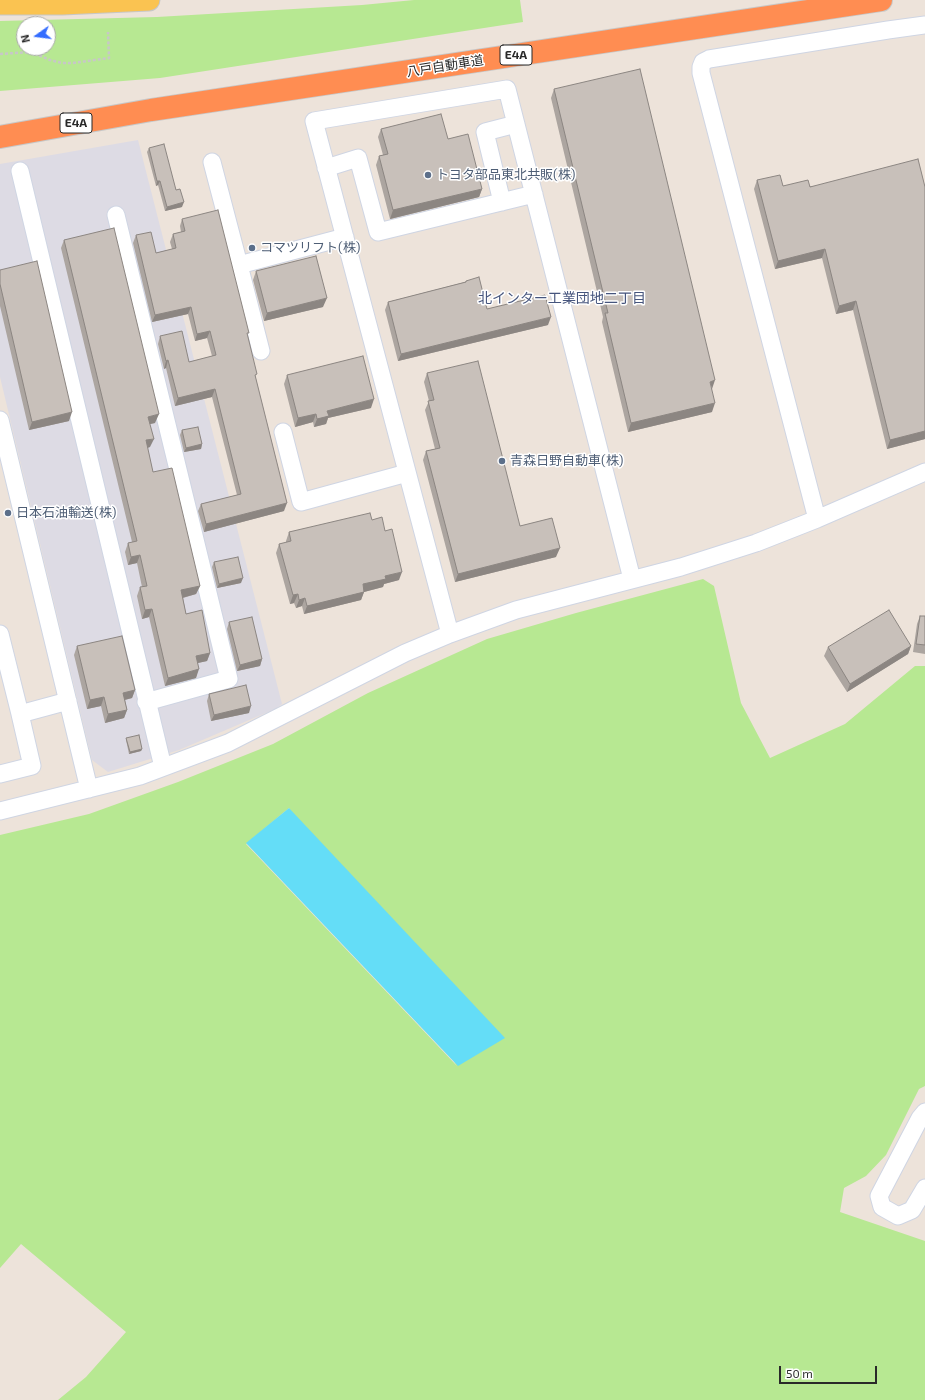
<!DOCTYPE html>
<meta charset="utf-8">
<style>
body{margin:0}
#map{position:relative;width:925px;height:1400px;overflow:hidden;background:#ede3da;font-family:"Exo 2",sans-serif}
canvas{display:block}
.north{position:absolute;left:16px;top:16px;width:40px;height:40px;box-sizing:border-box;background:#fff;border:1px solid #a9a9a9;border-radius:50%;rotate:256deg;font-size:11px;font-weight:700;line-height:16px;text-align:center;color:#292929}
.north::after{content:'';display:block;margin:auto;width:14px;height:18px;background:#346dff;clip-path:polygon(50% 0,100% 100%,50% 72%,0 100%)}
.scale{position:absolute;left:779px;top:1366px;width:98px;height:18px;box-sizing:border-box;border:2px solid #292929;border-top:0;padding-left:5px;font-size:12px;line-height:14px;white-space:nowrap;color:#292929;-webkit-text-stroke:3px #fff;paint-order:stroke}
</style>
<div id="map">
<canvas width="925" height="1400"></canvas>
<div class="north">N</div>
<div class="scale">50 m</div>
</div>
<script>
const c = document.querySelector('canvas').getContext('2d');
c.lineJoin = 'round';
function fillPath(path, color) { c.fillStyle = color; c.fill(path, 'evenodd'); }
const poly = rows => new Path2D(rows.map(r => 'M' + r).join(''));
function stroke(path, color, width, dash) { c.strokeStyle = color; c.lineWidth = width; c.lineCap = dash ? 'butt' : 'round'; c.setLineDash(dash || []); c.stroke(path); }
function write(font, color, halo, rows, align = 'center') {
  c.font = font + ' "Exo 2","Noto Sans JP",sans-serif'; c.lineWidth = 3; c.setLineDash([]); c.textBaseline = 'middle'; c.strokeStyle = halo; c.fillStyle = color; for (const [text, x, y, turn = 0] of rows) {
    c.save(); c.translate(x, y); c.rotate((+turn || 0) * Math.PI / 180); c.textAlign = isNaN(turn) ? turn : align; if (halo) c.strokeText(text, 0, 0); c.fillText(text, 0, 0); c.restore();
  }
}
fillPath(poly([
 [138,140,282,704,275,709,179,750,108,772,92,760,0,377,0,164]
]), '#dddbe4');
fillPath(poly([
 [414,0,520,0,523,22,160,78,0,91,0,21,157,17,362,5],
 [24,24,48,24,48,48,24,48],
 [703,579,714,586,741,703,770,758,845,724,915,666,925,666,925,1086,919,1089,886,1155,866,1176,844,1188,840,1212,925,1241,925,1400,58,1400,86,1377,126,1332,21,1244,0,1268,0,835,89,814,178,782,273,744,368,693,487,639,576,613],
 [289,808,457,1066,246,844]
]), '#b7e892');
fillPath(poly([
 [289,808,505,1038,458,1066,246,843]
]), '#64ddf7');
const minor = poly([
 [212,162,239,265,345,237],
 [326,168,358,158,378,232,534,194],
 [20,171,163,767],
 [502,202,485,132,516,124],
 [116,215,229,679,146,702],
 [239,265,261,351],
 [0,420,89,789],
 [283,432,301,502,407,473],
 [817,519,701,73,701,67,703,62,709,59,888,30,925,25],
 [0,634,20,714,68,701],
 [450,634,314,121,507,89,632,579],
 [0,774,32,766,20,714],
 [0,811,140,776,228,743,405,653,450,634,516,610,681,567,756,543,817,519,925,472],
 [925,1112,920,1118,879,1196,882,1207,898,1216,912,1210,925,1188]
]);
const major = poly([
 [0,4,62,4,149,0]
]);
const highway = poly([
 [0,137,151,110,881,0]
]);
stroke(minor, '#cfd5e3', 19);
stroke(major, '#c7c7c7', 23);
stroke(highway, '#c7c7c7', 24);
stroke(poly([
 [0,54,31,52,50,60,62,63,73,63,109,58,108,32]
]), '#c7c7c7', 2.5, [3, 2]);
stroke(minor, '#fff', 17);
stroke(major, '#fac351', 21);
stroke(highway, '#ff8d52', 22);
fillPath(poly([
 [554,89,712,389,712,412,628,432,602,322,603,317,551,98],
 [381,129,448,139,482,189,479,197,390,219,376,165,379,156,383,155,378,137],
 [149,148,176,190,182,207,165,211,158,185,156,186,147,152],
 [757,180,783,186,925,187,925,439,887,449,853,310,836,314,822,258,775,269,754,189],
 [182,219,248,337,256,379,284,511,204,532,198,511,201,504,237,495,212,397,175,406,166,368,164,369,158,344,160,336,189,362,212,356,207,338,195,341,188,314,152,322,133,243,136,235,156,253,172,249,170,242,173,234,181,232,180,226],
 [64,240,155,423,150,424,150,447,147,448,153,472,200,586,196,594,183,598,186,614,210,653,207,661,198,663,196,678,165,686,149,617,142,619,137,596,140,587,142,587,137,563,128,565,125,552,128,543,132,542,61,248],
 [0,270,69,421,29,430,0,306],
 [256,271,323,307,264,321,253,280],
 [466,281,487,309,548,325,398,361,385,310,388,302,465,282],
 [427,373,520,526,556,557,455,582,423,460,426,451,435,449,425,410,429,401,424,382],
 [287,375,371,408,328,418,326,424,314,427,313,422,295,427,284,384],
 [182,430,202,444,201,449,184,452,180,435],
 [372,520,399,580,384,584,383,587,364,592,361,600,304,614,302,606,296,608,294,603,290,604,276,553,279,544,286,543,286,541,289,532],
 [214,562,241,583,217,588,212,567],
 [920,616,925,616,925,654,913,652,917,624],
 [229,622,262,659,260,666,237,671,227,629],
 [77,646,135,690,132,698,125,700,127,710,124,718,105,723,101,706,87,709,74,655],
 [911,646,908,654,847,692,824,656,828,647],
 [209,694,249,713,211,721,207,701],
 [126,738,142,749,141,751,129,754,126,740]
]), '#aca5a0');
fillPath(poly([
 [157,181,160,181,158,185,156,186],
 [482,189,479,197,390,219,393,210],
 [184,202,182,207,165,211,167,207],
 [825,249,822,258,775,269,778,261],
 [327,298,323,307,264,321,267,313],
 [856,301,853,310,836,314,839,306],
 [191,307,188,314,152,322,155,315],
 [551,317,548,325,398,361,401,354],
 [210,331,207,338,195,341,197,334],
 [168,360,166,368,164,369,166,361],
 [715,380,712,389,710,382],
 [215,389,212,397,175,406,178,398],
 [374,399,371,408,328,418,326,424,314,427,317,419,327,411],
 [715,403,712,412,628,432,631,423],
 [72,412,69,421,29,430,32,422],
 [159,414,155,423,145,425,148,417],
 [316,414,313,422,295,427,298,418],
 [925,431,925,439,887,449,890,440],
 [154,439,150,447,143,449,146,440],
 [202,444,201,449,184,452,186,448],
 [287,503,284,511,204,532,206,524],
 [560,548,556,557,455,582,458,574],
 [140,555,137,563,128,565,131,557],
 [402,572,399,580,384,584,383,587,364,592,361,600,304,614,307,606,385,576],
 [243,578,241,583,217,588,219,584],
 [200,586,196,594,178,599,181,590],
 [298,594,294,603,290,604,293,595],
 [305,598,302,606,296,608,299,600],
 [152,609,149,617,142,619,145,610],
 [911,646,908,654,847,692,850,684],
 [210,653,207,661,193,664,196,656],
 [262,659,260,666,237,671,240,665],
 [199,669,196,678,165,686,168,678],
 [135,690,132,698,120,701,123,693],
 [104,697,101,706,87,709,90,700],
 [251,706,249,713,211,721,214,715],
 [127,710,124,718,105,723,108,714],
 [142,749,141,751,129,754,130,752]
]), '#8c8682');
const building = poly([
 [640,69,715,380,710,382,715,403,631,423,605,313,608,313,554,89,640,69],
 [441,114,448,139,468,134,482,189,393,210,379,156,388,154,381,129,441,114],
 [164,144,176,190,180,189,184,202,167,207,160,181,157,181,149,148,164,144],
 [918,159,925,187,925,431,890,440,856,301,839,306,825,249,778,261,757,180,780,175,783,186,808,180,810,187,918,159],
 [218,210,249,333,247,333,257,374,255,375,287,503,206,524,201,504,241,494,215,389,178,398,168,360,166,361,160,336,182,331,189,362,216,355,210,331,197,334,191,307,155,315,136,235,151,232,156,253,176,248,173,234,185,231,182,219,218,210],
 [114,228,159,414,148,417,154,439,146,440,153,472,172,468,200,586,181,590,186,614,202,610,210,653,196,656,199,669,168,678,152,609,145,610,140,587,147,586,140,555,131,557,128,543,137,541,64,240,114,228],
 [316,256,327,298,267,313,256,271,316,256],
 [37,261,72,412,32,422,0,284,0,270,37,261],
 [479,277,487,309,545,295,551,317,401,354,388,302,466,282,466,281,479,277],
 [363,356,374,399,327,411,329,416,317,419,316,414,298,418,287,375,363,356],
 [478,361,520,526,552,518,560,548,458,574,426,451,440,448,428,401,434,400,427,373,478,361],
 [198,427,202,444,186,448,182,430,198,427],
 [370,513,372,520,382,517,385,531,392,529,402,572,385,576,386,579,363,584,364,592,307,606,305,598,299,600,298,594,293,595,279,544,291,541,289,532,370,513],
 [238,557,243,578,219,584,214,562,238,557],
 [889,610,911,646,850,684,828,647,889,610],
 [920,616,925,616,925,645,916,644,920,616],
 [252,617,262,659,240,665,229,622,252,617],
 [122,636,135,690,123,693,127,710,108,714,104,697,90,700,77,646,122,636],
 [246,685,251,706,214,715,209,694,246,685],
 [139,735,142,749,130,752,126,738,139,735]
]);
fillPath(building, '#c8c0ba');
stroke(building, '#8c8682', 1);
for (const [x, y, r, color] of [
 [428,175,4,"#5c6f8a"],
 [252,248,4,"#5c6f8a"],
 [502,461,4,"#5c6f8a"],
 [8,513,4,"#5c6f8a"]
]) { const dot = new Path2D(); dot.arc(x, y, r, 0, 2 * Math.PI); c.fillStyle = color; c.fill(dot); stroke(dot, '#fff', 1.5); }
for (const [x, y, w] of [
 [516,55,32],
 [76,123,32]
]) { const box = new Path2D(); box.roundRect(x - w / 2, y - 10, w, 20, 3); c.fillStyle = '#fff'; c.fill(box); stroke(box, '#292929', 1); }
write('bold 12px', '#292929', null, [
 ["E4A",516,55],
 ["E4A",76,123]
]);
write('13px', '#292929', '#fff', [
 ["八戸自動車道",445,66,-9]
]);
write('13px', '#4e5e75', '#fff', [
 ["トヨタ部品東北共販(株)",436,175],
 ["コマツリフト(株)",260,248],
 ["青森日野自動車(株)",510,461],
 ["日本石油輸送(株)",16,513]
], 'left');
write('14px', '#46557d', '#fff', [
 ["北インター工業団地二丁目",562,298]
]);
</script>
